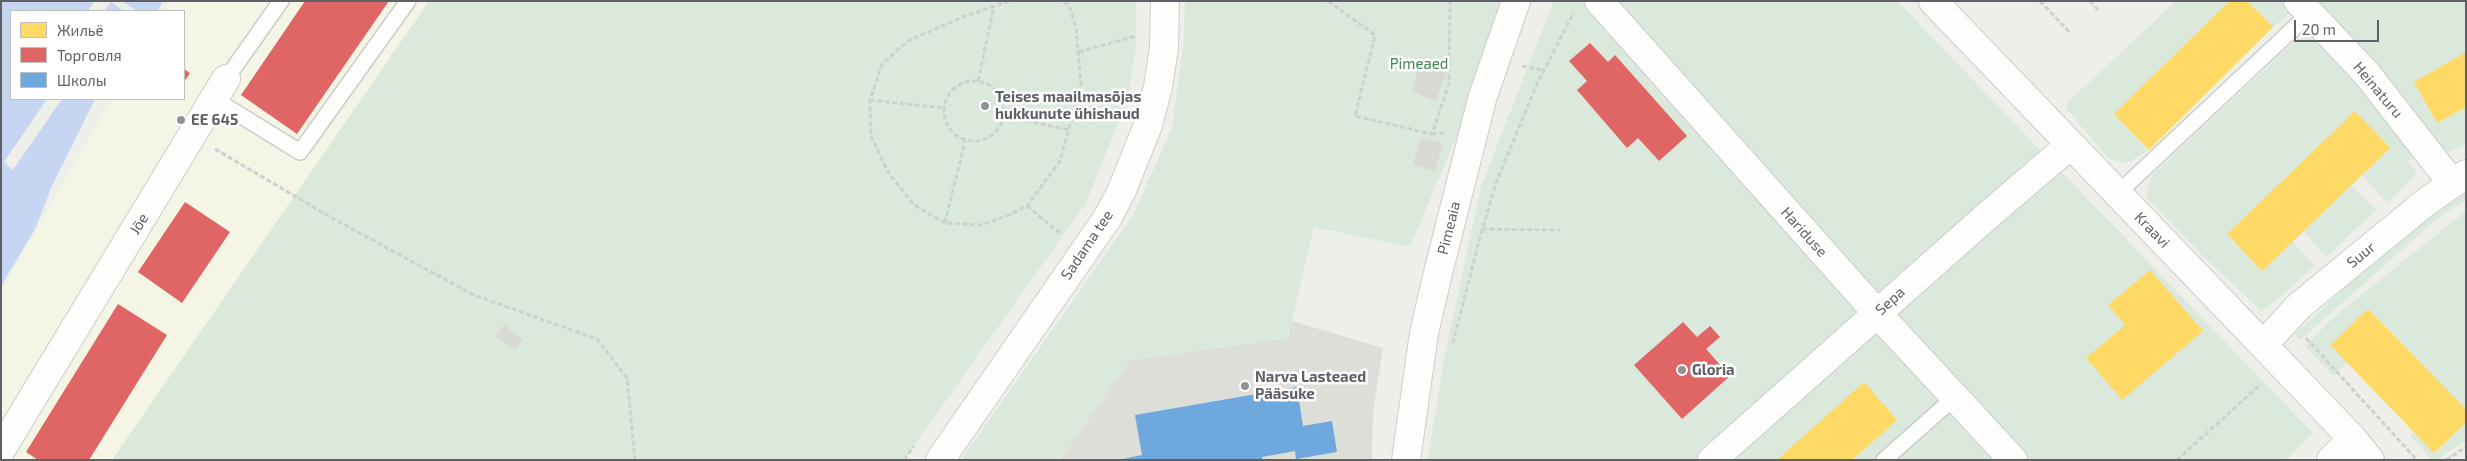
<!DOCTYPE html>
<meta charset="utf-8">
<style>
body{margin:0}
#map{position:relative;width:2467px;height:461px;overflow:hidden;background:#efefea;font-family:"Exo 2",sans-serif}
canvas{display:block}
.frame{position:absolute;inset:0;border:2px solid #606167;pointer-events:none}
.legend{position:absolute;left:10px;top:10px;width:175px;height:90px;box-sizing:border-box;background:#fff;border:1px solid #bfc0c2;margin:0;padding:6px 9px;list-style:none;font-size:15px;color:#606167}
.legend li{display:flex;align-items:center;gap:10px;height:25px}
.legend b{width:25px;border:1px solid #bfc0c2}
.scale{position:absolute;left:2294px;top:20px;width:85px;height:22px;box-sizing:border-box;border:2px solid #606167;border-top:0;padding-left:6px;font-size:15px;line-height:18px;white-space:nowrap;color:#606167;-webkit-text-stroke:4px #fff;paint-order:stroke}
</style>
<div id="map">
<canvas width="2467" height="461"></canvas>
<div class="frame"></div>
<ul class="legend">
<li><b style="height:14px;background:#ffd966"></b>Жильё</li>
<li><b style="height:14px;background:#e06666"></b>Торговля</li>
<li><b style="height:14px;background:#6fa8dc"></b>Школы</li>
</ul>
<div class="scale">20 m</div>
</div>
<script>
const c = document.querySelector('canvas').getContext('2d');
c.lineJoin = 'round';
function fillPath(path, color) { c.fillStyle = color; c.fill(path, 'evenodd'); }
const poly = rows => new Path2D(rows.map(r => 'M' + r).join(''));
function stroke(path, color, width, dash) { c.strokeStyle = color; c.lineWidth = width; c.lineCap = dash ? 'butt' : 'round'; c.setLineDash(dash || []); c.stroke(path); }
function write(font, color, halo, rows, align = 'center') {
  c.font = font + ' "Exo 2",sans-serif'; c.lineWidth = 5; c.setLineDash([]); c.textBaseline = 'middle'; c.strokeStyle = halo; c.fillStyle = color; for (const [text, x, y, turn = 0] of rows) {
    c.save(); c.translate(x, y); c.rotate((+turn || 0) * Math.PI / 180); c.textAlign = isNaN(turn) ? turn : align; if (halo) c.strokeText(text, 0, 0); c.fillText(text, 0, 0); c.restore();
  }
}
fillPath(poly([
 [169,1,430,1,112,460,1,460,1,291,112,99,184,99,184,11,163,11]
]), '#f5f5e6');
fillPath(poly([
 [1292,321,1383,348,1373,411,1372,460,1060,460,1130,360,1288,338]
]), '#deded9');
fillPath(poly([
 [429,1,1136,1,1136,45,1128,98,1086,203,904,460,112,460],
 [1185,1,1506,1,1491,54,1410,247,1314,227,1288,338,1130,360,1060,460,961,460,1133,215,1172,128,1184,40],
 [1554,1,1897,1,2313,433,2286,460,1428,460,1444,359,1481,186],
 [2176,1,2229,1,2114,114,2149,150,2127,163,2109,159,2066,108,2069,101],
 [2247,1,2283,1,2290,13,2273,27],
 [2313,1,2466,1,2466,144,2449,152,2439,147],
 [2315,36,2333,49,2417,153,2408,162,2417,173,2387,203,2362,175,2352,186,2376,210,2326,257,2304,232,2293,242,2315,266,2272,304,2261,311,2204,257,2146,197,2152,175,2296,40],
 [2466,192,2466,200,2437,219,2300,340,2295,334,2343,289,2435,210],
 [2466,211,2466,409,2368,309,2330,345,2347,362,2333,376,2305,346,2335,316],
 [2466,423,2466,440,2437,460,2432,460,2410,436,2414,432,2435,453]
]), '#dae9db');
fillPath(poly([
 [1,1,163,1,158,11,11,11,11,99,95,99,52,186,35,229,1,286]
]), '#c6d6f2');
fillPath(poly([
 [94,1,122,1,137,11,124,11,111,2,104,11,88,11],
 [47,99,62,99,13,170,4,162]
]), '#efefea');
fillPath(poly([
 [2229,1,2247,1,2273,27,2149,150,2114,114],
 [2466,52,2466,107,2437,123,2414,82],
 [2355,111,2390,148,2262,271,2227,234],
 [2150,270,2203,331,2122,400,2086,358,2125,325,2108,305],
 [2368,309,2466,409,2466,423,2434,453,2330,345],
 [1864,382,1897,420,1852,460,1777,460]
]), '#ffd966');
fillPath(poly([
 [305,1,389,1,297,134,241,95],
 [1590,43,1608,62,1615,55,1687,136,1659,161,1638,138,1627,148,1577,90,1587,81,1569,61],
 [184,69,190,73,184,82],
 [185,202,230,232,182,303,138,272],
 [118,304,167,335,89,460,38,460,26,452],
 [1683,322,1697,337,1710,326,1720,337,1706,349,1730,376,1682,419,1634,365]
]), '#e06666');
fillPath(poly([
 [1297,387,1303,426,1332,421,1337,452,1296,459,1295,451,1262,457,1262,460,1118,460,1142,455,1135,415]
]), '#6fa8dc');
fillPath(poly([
 [1421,57,1449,66,1436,101,1412,92],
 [1421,137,1443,144,1435,171,1413,165],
 [504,325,523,340,515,350,496,336]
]), '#d8d8d5');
const lane = poly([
 [226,79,281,1],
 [214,99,300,152,408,1],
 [2117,194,2309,14],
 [1884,460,1955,397]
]);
const street = poly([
 [1599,1,1877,313,2013,460],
 [1933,1,2263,345,2353,439,2370,460],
 [2298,1,2367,74,2452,183],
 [2263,345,2299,306,2426,202,2466,174],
 [1,450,226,79],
 [940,460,1108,217,1122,190,1148,125,1158,87,1164,48,1165,1],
 [1406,460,1424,333,1438,273,1482,99,1516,1],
 [1712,460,1986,217,2070,145],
 [2331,460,2353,439]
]);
stroke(lane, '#ccc', 18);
stroke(street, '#ccc', 30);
stroke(poly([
 [1009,1,960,18,908,41,882,64,870,100,871,136,888,172,914,205,945,223,981,225,1007,216,1027,206,1060,161,1081,85,1076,28,1069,5,1062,1],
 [1328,1,1375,35,1355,116,1432,134,1449,83,1450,1],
 [2040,1,2071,34],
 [2090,1,2098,10],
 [1079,52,1136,36],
 [1522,66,1543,70],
 '944 111a30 30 0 1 1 60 0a30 30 0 1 1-60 0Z',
 [978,81,994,6],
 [870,100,943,108],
 [1004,116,1069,130],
 [1432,134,1444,133],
 [215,149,332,218,474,295,597,339,627,378,635,460],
 [1027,206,1061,234],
 [945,223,965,141],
 [1482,229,1560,230],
 [2306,338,2417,460],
 [1453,343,1479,241,1496,183,1536,86,1574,12],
 [904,460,914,446],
 [2177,460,2261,384],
 [2446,460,2466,447]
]), '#cdd0cf', 3, [5, 2.5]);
stroke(lane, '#fdfdfc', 15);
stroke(street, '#fdfdfc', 28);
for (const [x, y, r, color] of [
 [985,106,5,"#929395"],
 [181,120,5,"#929395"],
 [1682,370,5,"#929395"],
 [1245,386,5,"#929395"]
]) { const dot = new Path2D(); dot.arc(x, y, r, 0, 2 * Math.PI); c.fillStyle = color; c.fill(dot); stroke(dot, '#fff', 2); }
write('15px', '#428353', '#fff', [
 ["Pimeaed",1419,64]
]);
write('15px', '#606167', '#fff', [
 ["Heinaturu",2378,90,50],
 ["Jõe",139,224,-59],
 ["Pimeaia",1449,228,-76],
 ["Kraavi",2152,230,46],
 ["Hariduse",1804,232,48],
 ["Sadama tee",1087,245,-56],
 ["Suur",2361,255,-39],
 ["Sepa",1890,301,-42]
]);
write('bold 15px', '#606167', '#fff', [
 ["Teises maailmasõjas",995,97],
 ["hukkunute ühishaud",995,114],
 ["EE 645",191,120],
 ["Gloria",1692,370],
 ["Narva Lasteaed",1255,377],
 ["Pääsuke",1255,394]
], 'left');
</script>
